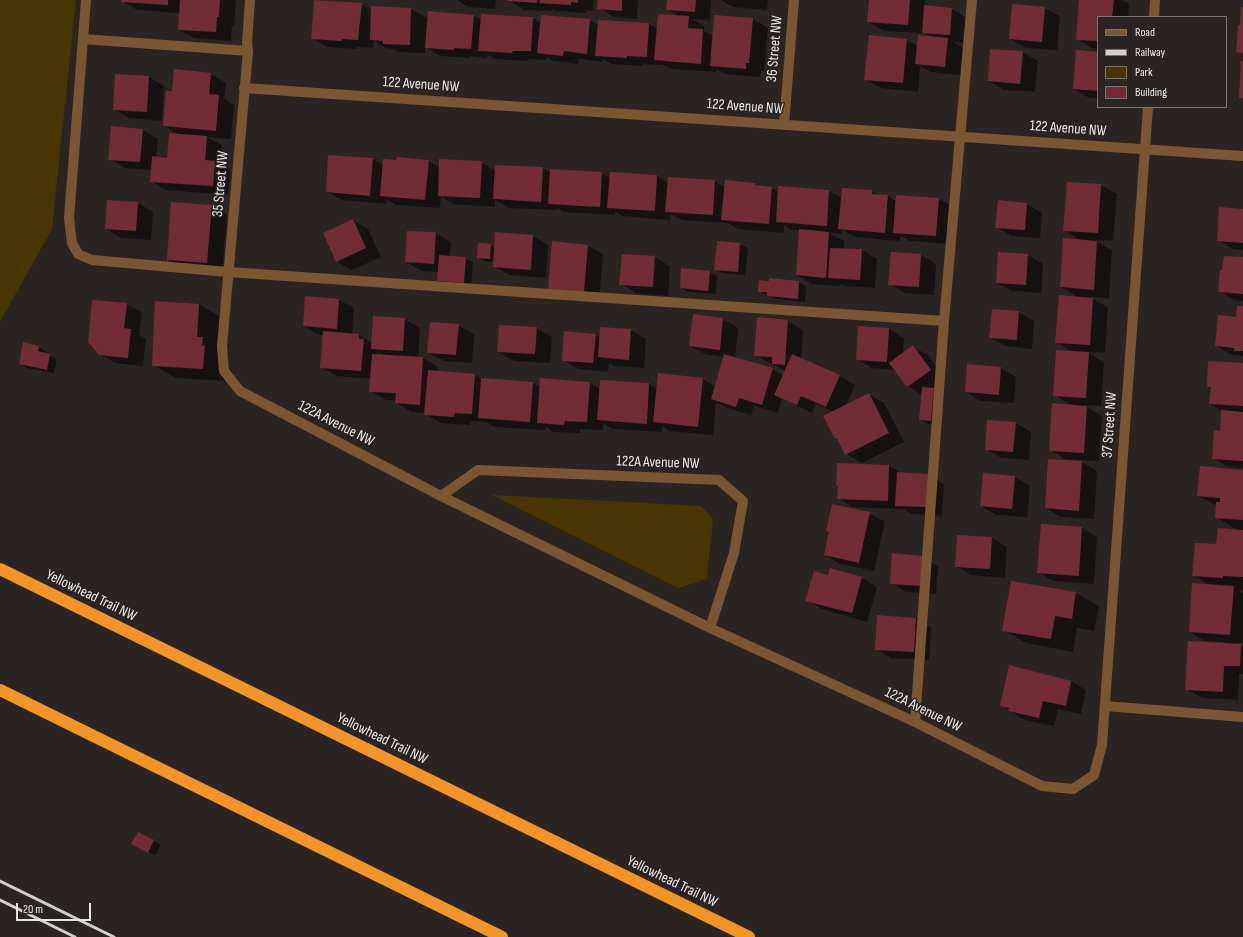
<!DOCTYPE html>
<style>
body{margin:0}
#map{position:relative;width:1243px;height:937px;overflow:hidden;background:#2a2523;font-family:"Sofia Sans Condensed",sans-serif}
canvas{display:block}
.legend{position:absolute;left:1097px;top:16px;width:130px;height:92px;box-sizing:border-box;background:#2a2523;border:1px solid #767270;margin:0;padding:5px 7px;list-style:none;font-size:12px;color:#e9e5e4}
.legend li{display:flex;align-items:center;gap:8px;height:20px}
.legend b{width:20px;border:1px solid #767270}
.scale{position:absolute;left:16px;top:903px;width:75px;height:18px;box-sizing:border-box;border:2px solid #e9e5e4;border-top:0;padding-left:5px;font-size:12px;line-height:14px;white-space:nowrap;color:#e9e5e4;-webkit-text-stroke:3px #2a2523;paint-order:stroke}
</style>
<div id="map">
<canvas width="1243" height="937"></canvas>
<ul class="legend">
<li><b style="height:5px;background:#7b5632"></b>Road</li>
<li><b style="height:5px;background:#d1cdcc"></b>Railway</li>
<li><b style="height:11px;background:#483602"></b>Park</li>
<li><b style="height:11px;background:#722c35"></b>Building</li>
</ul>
<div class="scale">20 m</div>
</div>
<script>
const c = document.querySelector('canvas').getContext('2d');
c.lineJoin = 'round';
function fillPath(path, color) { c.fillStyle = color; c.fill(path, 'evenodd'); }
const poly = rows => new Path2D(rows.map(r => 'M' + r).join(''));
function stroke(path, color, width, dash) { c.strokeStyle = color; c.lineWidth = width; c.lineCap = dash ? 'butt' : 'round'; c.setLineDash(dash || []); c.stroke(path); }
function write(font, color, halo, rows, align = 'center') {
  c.font = font + ' "Sofia Sans Condensed",sans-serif'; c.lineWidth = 3; c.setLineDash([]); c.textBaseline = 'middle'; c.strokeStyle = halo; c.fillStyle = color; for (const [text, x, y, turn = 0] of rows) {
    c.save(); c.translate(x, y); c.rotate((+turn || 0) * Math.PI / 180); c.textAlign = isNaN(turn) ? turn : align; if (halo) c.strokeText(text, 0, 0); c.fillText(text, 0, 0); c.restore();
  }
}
fillPath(poly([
 [0,0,76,0,52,229,0,322],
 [492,495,701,506,713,519,707,579,678,588]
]), '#483602');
fillPath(poly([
 [122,0,236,0,234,26,232,25,231,41,194,38,179,30,180,13,137,10,122,1],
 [315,0,361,4,372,10,372,7,411,9,428,18,474,16,481,20,533,18,541,23,541,16,590,20,598,25,649,24,658,29,680,17,667,9,668,0,711,0,710,20,691,19,704,26,704,31,714,36,753,19,768,28,764,71,761,71,761,77,726,74,716,69,716,72,671,69,662,64,662,65,643,64,642,66,612,64,602,59,602,62,579,59,578,64,553,61,546,57,546,60,528,59,528,61,495,59,487,55,487,58,469,56,469,58,441,56,425,47,425,53,399,52,393,49,386,48,374,41,373,48,357,47,357,49,327,47,312,38],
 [457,0,496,0,495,9,468,7],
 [509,0,592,0,594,1,593,11,586,10,586,13,556,11,552,9,552,11,524,10],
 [599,0,638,0,637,19,614,17,599,8],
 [721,0,768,0,767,10,733,7],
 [870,0,925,0,925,6,952,9,967,18,965,43,954,42,963,48,961,75,931,72,920,66,918,92,881,88,865,79,907,40,918,46,932,37,923,32,923,33,884,31,868,22],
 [1080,0,1122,0,1129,4,1128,17,1098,17,1098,49,1092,48,1077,39],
 [1044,8,1060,16,1057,50,1026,48,1010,39],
 [1022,52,1038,61,1035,92,1004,90,989,81],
 [1098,53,1098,98,1089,98,1074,89],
 [211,74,226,83,224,99,234,105,231,139,207,137,222,145,220,165,230,171,228,195,166,190,151,181,152,170,125,168,110,159,143,130,158,139,156,157,168,159,180,135,164,126,173,92],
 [116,75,149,77,164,86,162,121,129,118,114,109],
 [373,159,383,165,429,161,440,167,481,162,495,171,543,168,551,173,602,173,610,178,611,173,657,176,668,183,715,181,725,187,755,184,760,187,772,188,779,192,779,187,829,191,842,198,843,189,872,191,880,196,888,196,896,201,939,199,954,207,951,244,910,241,901,236,900,241,855,237,842,230,842,234,829,233,844,241,844,249,862,250,877,259,875,288,845,286,841,284,841,286,812,284,797,275,800,230,792,230,784,225,784,233,738,229,728,223,682,220,670,214,670,220,623,216,615,212,615,215,564,212,557,208,557,210,509,208,495,200,495,207,454,204,441,197,440,208,396,205,386,199,386,204,342,200,327,192],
 [1068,183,1101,185,1117,194,1113,241,1094,240,1112,250,1109,298,1089,297,1108,307,1105,353,1087,352,1104,362,1101,406,1083,405,1102,416,1099,461,1065,459,1050,450,1073,406,1054,395,1073,352,1056,342,1080,298,1061,287,1082,241,1064,230],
 [108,201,138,203,153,212,151,240,121,238,106,229],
 [1027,204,1042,213,1040,238,1012,236,996,227],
 [211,206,227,215,222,272,183,269,168,260],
 [1243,210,1243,250,1233,249,1218,240],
 [353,220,368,229,381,257,352,270,337,262],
 [436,233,451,242,450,257,465,258,473,262,471,287,446,285,438,281,439,272,422,271,406,262],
 [533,236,548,245,546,278,509,275,494,266,494,262,486,262,478,257,491,245,495,247],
 [718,242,740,244,748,248,745,275,723,273,715,269],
 [588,246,603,254,599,300,564,298],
 [921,255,936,264,934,295,905,293,889,284],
 [1028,255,1043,264,1041,293,1012,291,997,283],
 [654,257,670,266,668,296,636,293,621,284],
 [1243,258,1243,301,1234,300,1219,291],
 [709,272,717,276,716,294,688,292,681,288],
 [799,282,806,286,805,302,776,299,759,291],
 [339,300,354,308,352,334,359,335,372,343,404,319,420,328,418,358,423,358,438,367,438,372,475,375,483,379,533,383,541,387,590,383,600,389,600,381,649,384,657,389,702,379,715,386,724,357,705,354,690,346,694,316,723,319,738,328,735,358,773,369,783,376,785,371,755,355,788,321,803,330,801,359,840,376,855,385,846,406,868,394,884,403,904,442,862,463,846,454,839,440,835,438,834,412,816,404,812,413,782,398,778,413,754,406,751,415,727,408,716,402,713,435,669,431,662,426,662,432,613,429,603,423,603,430,580,429,580,433,553,432,546,427,545,430,494,427,486,422,470,421,470,425,441,423,425,414,425,413,412,412,396,403,397,401,386,400,370,391,371,379,337,376,321,367,324,335,319,335,304,326],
 [379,352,384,356,378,355],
 [126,304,142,312,139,335,146,339,143,366,115,363,100,354],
 [199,304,222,318,227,360,226,381,176,378,153,365],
 [1243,307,1243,356,1232,355,1216,346],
 [1018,312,1034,321,1032,349,1006,346,990,338],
 [458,325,474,334,472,363,444,361,428,353],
 [859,327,889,329,904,338,903,354,913,347,928,355,945,379,933,388,941,393,939,425,928,424,920,420,922,395,908,386,895,370,872,368,857,359],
 [536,328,552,337,550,363,514,361,498,352],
 [601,328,631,330,646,339,644,368,615,366,609,363,608,372,578,369,563,360,595,335,601,338],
 [39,347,46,351,45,354,57,359,54,373,27,368,20,364],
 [1243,364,1243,468,1229,467,1213,458,1221,432,1222,411,1210,404,1212,388,1208,386],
 [1001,368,1016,377,1014,403,981,401,966,392],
 [1016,423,1031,432,1029,460,1001,458,986,449],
 [1082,462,1097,471,1094,519,1061,517,1046,508],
 [889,466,902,473,928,475,944,484,942,516,912,514,903,509,853,507,838,498,839,486],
 [1243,471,1243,590,1238,590,1243,593,1243,643,1237,643,1243,646,1243,674,1239,674,1238,700,1202,698,1186,689,1224,644,1224,642,1205,641,1190,632,1212,586,1193,575,1217,545,1239,531,1216,517,1217,506,1198,496],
 [1015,477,1030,486,1027,517,996,515,981,506],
 [869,513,885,522,874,571,840,564,825,555],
 [1042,525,1082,528,1097,537,1094,584,1054,581,1038,572],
 [958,536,992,538,1007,547,1005,578,971,575,956,566],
 [923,557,938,566,936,594,906,592,891,583],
 [829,576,862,578,877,587,867,622,822,609,807,600],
 [1012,582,1076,593,1099,606,1094,631,1077,628,1073,652,1026,643,1003,630],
 [916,619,931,628,929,660,891,658,876,649],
 [1071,681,1086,690,1081,714,1058,709,1054,726,1024,720,1001,705],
 [138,833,161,845,155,856,133,844]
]), '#0007');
fillPath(poly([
 [121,0,168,0,168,5,121,2],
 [180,0,220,0,219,17,217,17,216,32,178,30],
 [314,0,362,3,358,40,342,39,342,41,311,39],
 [508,0,537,0,537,3,507,1],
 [540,0,578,0,578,3,571,2,571,5,539,3],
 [598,0,622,0,622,11,597,9],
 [667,0,696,0,695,12,666,10],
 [869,0,910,0,908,25,867,22],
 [1079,0,1114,0,1112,17,1098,17,1098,41,1076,40],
 [1012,4,1045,7,1042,42,1009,39],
 [924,5,952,8,950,35,922,33],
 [371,6,411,8,410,45,383,44,383,41,370,40],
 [1241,7,1243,7,1243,53,1236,52,1238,25,1240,25],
 [428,11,474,15,471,49,454,48,454,50,425,48],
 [481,14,533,17,531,51,513,51,512,53,478,51],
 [658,14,689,16,688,28,703,29,701,64,654,60],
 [541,15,590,19,587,54,564,51,563,56,537,53],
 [714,15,753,18,749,63,746,63,746,69,710,66],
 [598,20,649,23,647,57,627,56,627,58,595,56],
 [869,35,907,39,903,83,864,80],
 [918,35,948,38,945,67,915,64],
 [990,49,1023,51,1020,84,988,81],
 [1076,50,1098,52,1098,91,1073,89],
 [1241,61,1243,61,1243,98,1239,98],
 [174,69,211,73,209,94,219,95,216,131,163,126,166,91,172,91],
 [115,74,149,76,147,112,113,110],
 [111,126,143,129,140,162,108,160],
 [169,133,207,136,205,160,215,161,213,186,150,182,152,156,167,158],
 [328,155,373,158,370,196,326,192],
 [397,157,429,160,425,200,380,196,383,159,396,160],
 [439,159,482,161,480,198,438,196],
 [495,165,543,167,541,202,493,199],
 [550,169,602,172,600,207,548,204],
 [610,172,657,175,655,211,607,208],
 [668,177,715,180,713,215,665,212],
 [725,180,755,183,755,185,772,187,769,224,721,220],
 [1067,182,1101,184,1098,233,1063,231],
 [778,186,829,190,827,226,776,222],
 [842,188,872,190,872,194,888,195,885,233,838,229],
 [896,195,939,198,936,236,893,233],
 [107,200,138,202,136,231,105,229],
 [998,200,1027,203,1025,230,995,228],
 [171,202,212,205,207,263,167,260],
 [1219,207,1243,209,1243,243,1217,241],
 [353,219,366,248,336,262,323,233],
 [799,229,829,232,826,278,796,275],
 [407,231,436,232,434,264,405,262],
 [495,232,533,235,531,270,493,267],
 [1063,238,1097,241,1094,290,1060,287],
 [552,241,588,245,584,292,548,289],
 [717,241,740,243,738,272,714,270],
 [478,243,491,244,490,259,477,258],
 [830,248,862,249,860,280,828,278],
 [891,252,921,254,919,287,888,285],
 [998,252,1028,254,1026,285,996,283],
 [622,254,655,256,653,287,619,285],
 [439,255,466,257,464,283,437,281],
 [1224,256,1243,257,1243,294,1218,292,1220,270,1222,270],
 [681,268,710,271,708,291,680,288],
 [769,278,799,281,798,299,767,296,767,292,758,292,759,280,769,281],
 [1059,295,1093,298,1090,345,1055,343],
 [305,296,339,299,337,329,303,326],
 [92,300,127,303,124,328,131,329,128,358,99,355,88,342],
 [155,301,199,304,197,337,203,337,202,346,205,345,203,369,152,366],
 [1237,306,1243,306,1243,351,1234,351,1234,348,1215,346,1218,315,1236,317],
 [992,309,1019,311,1017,340,989,338],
 [693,314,723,318,720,350,689,346],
 [373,316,405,318,403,351,371,349],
 [757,317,788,320,785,365,772,364,772,357,754,356],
 [430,322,459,324,456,355,427,353],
 [499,325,537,327,535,354,497,352],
 [858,326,889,328,887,362,856,360],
 [600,327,631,329,629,360,598,357],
 [323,331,359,334,359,339,364,339,361,371,320,368],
 [564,331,596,334,593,363,562,361],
 [23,342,39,346,38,351,50,354,47,370,19,364],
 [913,345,931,370,907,387,889,363],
 [1056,350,1089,352,1086,398,1053,396],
 [372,354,423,357,420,405,395,403,396,393,369,392],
 [724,354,773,368,762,405,739,398,736,407,711,399],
 [792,354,840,375,826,407,801,396,797,405,774,395],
 [1208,361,1243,363,1243,406,1209,404,1211,387,1207,387],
 [967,364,1001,367,999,395,965,392],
 [428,370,475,374,472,414,455,413,454,417,424,415],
 [658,373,703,378,698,427,653,422],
 [481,378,533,382,530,422,478,418],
 [540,378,590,382,587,422,565,421,564,425,537,423],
 [600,380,649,383,647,424,597,420],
 [922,387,934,388,931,421,919,420],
 [869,393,889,433,845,455,837,438,835,439,823,416],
 [1052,403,1087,406,1084,453,1049,451],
 [1221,410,1243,412,1243,461,1212,459,1214,430,1220,431],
 [987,420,1016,422,1013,452,985,450],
 [1048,459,1082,461,1079,511,1045,508],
 [837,463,889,465,888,501,837,499,838,486,836,486],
 [1200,466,1243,470,1243,520,1215,518,1216,502,1220,502,1220,498,1197,496],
 [897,472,929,474,927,507,895,506],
 [983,473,1015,476,1012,509,980,506],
 [832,504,870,512,859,563,824,555,829,532,826,531],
 [1041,524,1082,527,1079,576,1037,573],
 [1218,528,1243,530,1243,577,1223,576,1223,578,1192,576,1195,543,1216,544],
 [957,535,992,537,990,569,955,567],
 [892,553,923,556,921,586,890,584],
 [830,568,862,577,852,613,805,601,814,571,828,575],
 [1011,581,1076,592,1072,619,1055,616,1051,639,1002,631],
 [1192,583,1234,586,1230,635,1189,632],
 [877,615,916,618,914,652,875,650],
 [1188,641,1241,644,1240,666,1224,666,1223,692,1185,690],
 [1009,665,1071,681,1066,706,1043,701,1039,718,1008,711,1009,708,1000,706],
 [138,832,154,840,148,853,131,844]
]), '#722c35');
stroke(poly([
 [86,0,69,218,72,243,78,254,92,260,228,272,944,321],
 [83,39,248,51],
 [1105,706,1243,717],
 [915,722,944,321,972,0]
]), '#7b5632', 10);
stroke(poly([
 [250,0,247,43,248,51,222,346,224,371,240,391,441,496,710,628,915,722,1042,786,1073,789,1094,775,1102,745,1148,107],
 [1154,17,1155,0],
 [244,88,1243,156],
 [784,125,794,0],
 [441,496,478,470,719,480,743,501,734,553,710,628]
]), '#7b5632', 10);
stroke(poly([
 [0,569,749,937],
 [0,690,502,937]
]), '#f29427', 12);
stroke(poly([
 [0,881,114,937],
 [0,900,75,937]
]), '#d1cdcc', 3);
write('15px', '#e9e5e4', '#2a2523', [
 ["36 Street NW",775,49,-85],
 ["122 Avenue NW",421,85,4],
 ["122 Avenue NW",745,107,4],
 ["122 Avenue NW",1068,129,4],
 ["35 Street NW",221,184,-85],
 ["122A Avenue NW",336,424,27],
 ["37 Street NW",1110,425,-86],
 ["122A Avenue NW",658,463,2],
 ["Yellowhead Trail NW",91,596,26],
 ["122A Avenue NW",923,710,26],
 ["Yellowhead Trail NW",382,739,26],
 ["Yellowhead Trail NW",672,882,26]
]);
</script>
